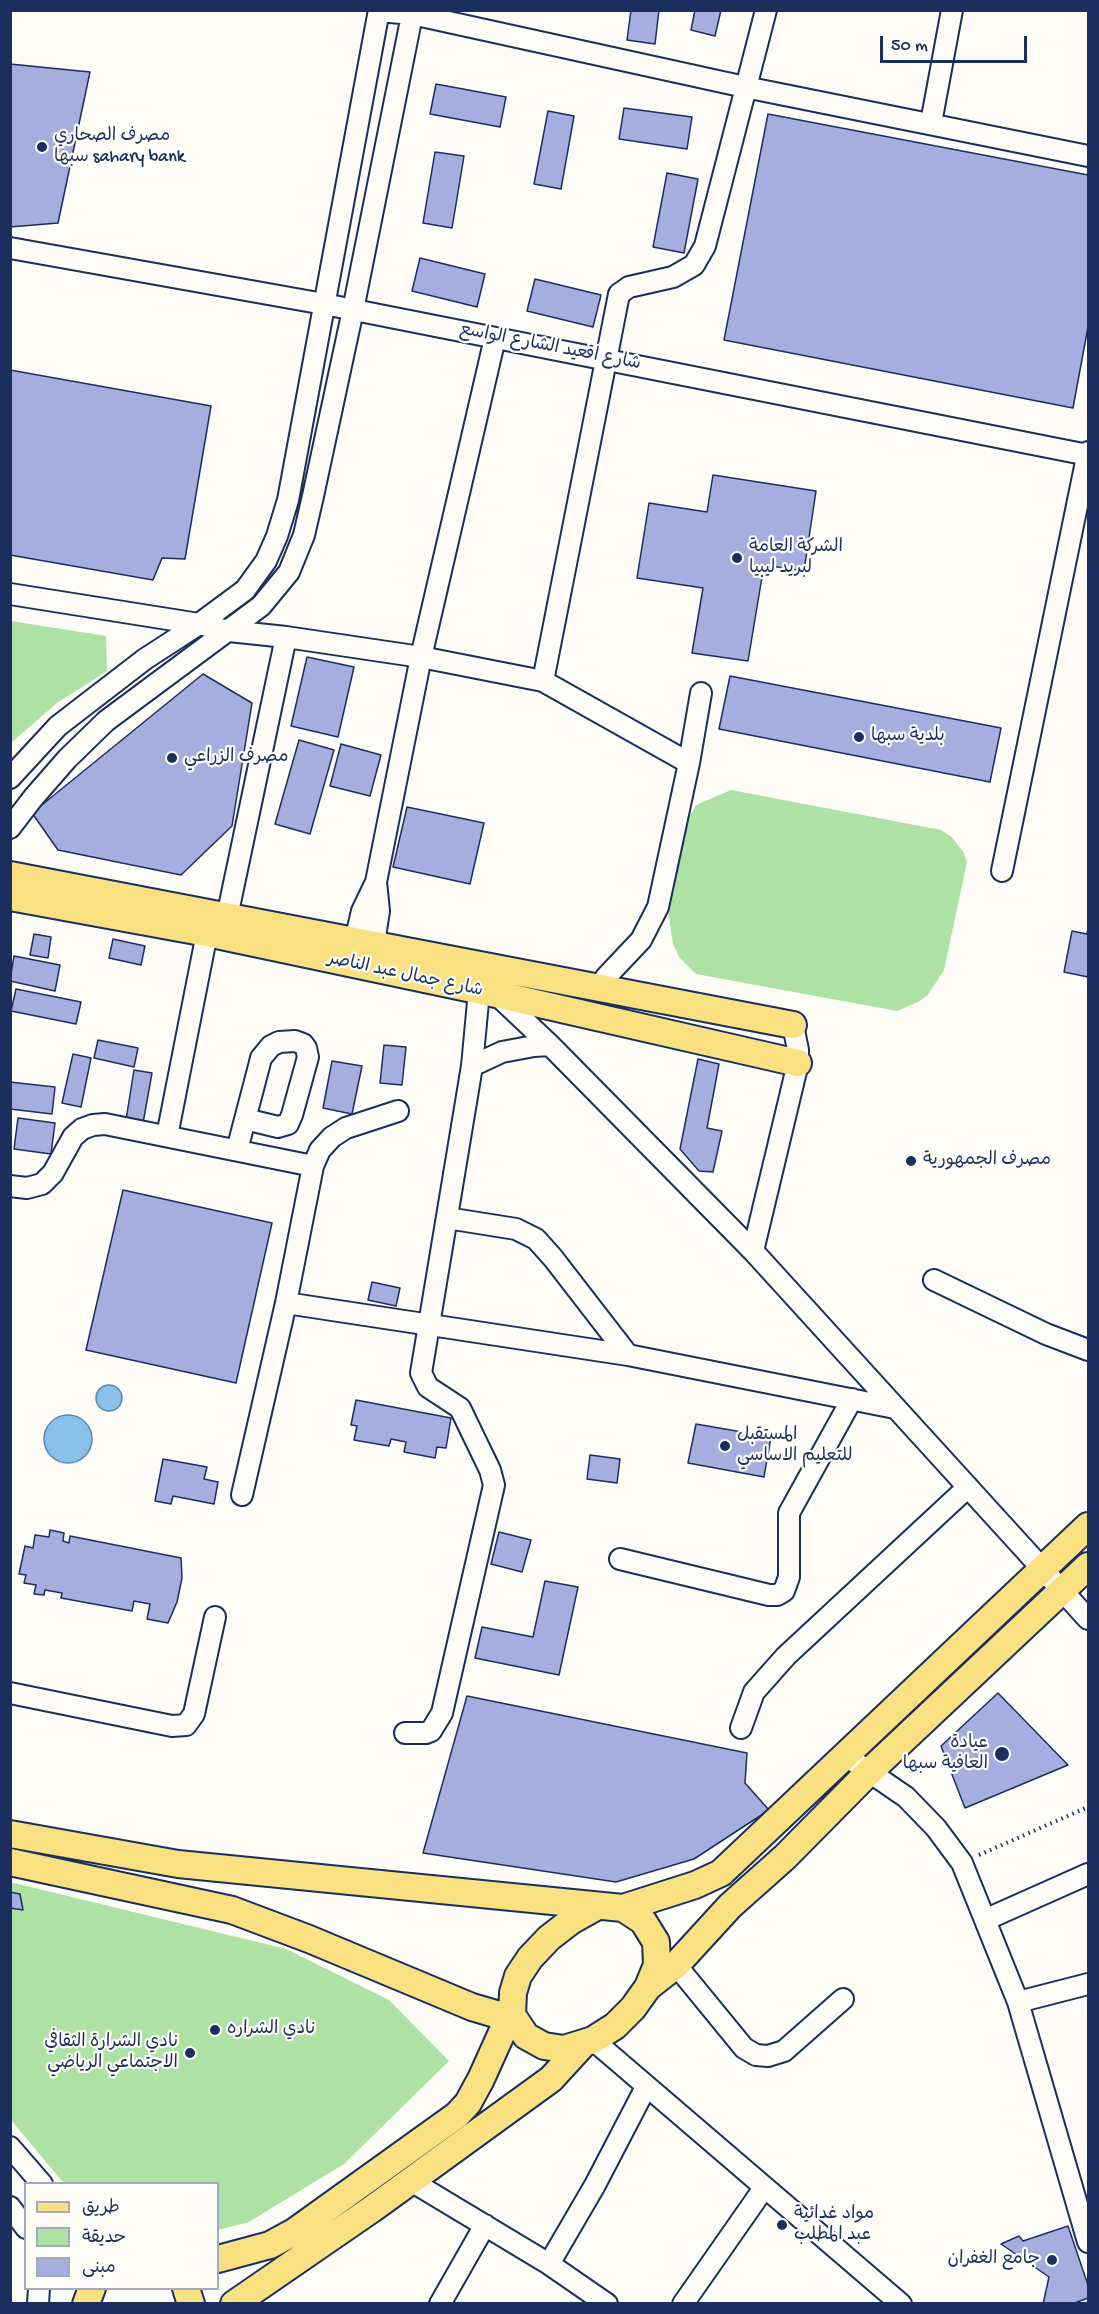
<!DOCTYPE html>
<meta charset="utf-8">
<style>
body{margin:0}
#map{position:relative;width:1099px;height:2314px;overflow:hidden;background:#fdfcf7;font-family:"Gochi Hand","Playpen Sans Arabic",sans-serif}
canvas{display:block}
.frame{position:absolute;inset:0;border:12px solid #1b2f5e;pointer-events:none}
.legend{position:absolute;left:24px;top:2182px;width:195px;height:108px;box-sizing:border-box;background:#fdfcf7;border:2px solid #a3aaba;margin:0;padding:8px 10px;list-style:none;font-size:18px;color:#1b2f5e}
.legend li{display:flex;align-items:center;gap:12px;height:30px}
.legend b{width:30px;border:2px solid #a3aaba}
.scale{position:absolute;left:880px;top:36px;width:147px;height:27px;box-sizing:border-box;border:3px solid #1b2f5e;border-top:0;padding-left:8px;font-size:18px;line-height:21px;white-space:nowrap;color:#1b2f5e;-webkit-text-stroke:4px #fdfcf7;paint-order:stroke}
</style>
<div id="map">
<canvas width="1099" height="2314"></canvas>
<div class="frame"></div>
<ul class="legend">
<li><b style="height:8px;background:#f9e181"></b>طريق</li>
<li><b style="height:16px;background:#aee2a4"></b>حديقة</li>
<li><b style="height:16px;background:#a5aede"></b>مبنى</li>
</ul>
<div class="scale">50 m</div>
</div>
<script>
const c = document.querySelector('canvas').getContext('2d');
c.lineJoin = 'round';
function fillPath(path, color) { c.fillStyle = color; c.fill(path, 'evenodd'); }
const poly = rows => new Path2D(rows.map(r => 'M' + r).join(''));
function stroke(path, color, width, dash) { c.strokeStyle = color; c.lineWidth = width; c.lineCap = dash ? 'butt' : 'round'; c.setLineDash(dash || []); c.stroke(path); }
function write(font, color, halo, rows, align = 'center') {
  c.font = font + ' "Gochi Hand","Playpen Sans Arabic",sans-serif'; c.lineWidth = 4.5; c.setLineDash([]); c.textBaseline = 'middle'; c.strokeStyle = halo; c.fillStyle = color; for (const [text, x, y, turn = 0] of rows) {
    c.save(); c.translate(x, y); c.rotate((+turn || 0) * Math.PI / 180); c.textAlign = isNaN(turn) ? turn : align; if (halo) c.strokeText(text, 0, 0); c.fillText(text, 0, 0); c.restore();
  }
}
fillPath(poly([
 [11,621,106,636,107,671,57,703,11,743],
 [731,790,941,830,952,837,964,853,967,862,944,970,928,995,918,1002,897,1011,696,974,679,957,673,944,668,911,684,826,696,805],
 [10,1882,286,1949,389,2000,449,2061,344,2164,249,2222,218,2230,218,2184,67,2183,62,2181,11,2120]
]), '#aee2a4');
const water = poly([
 '96 1398a13 13 0 1 1 26 0a13 13 0 1 1-26 0Z',
 '44 1439a24 24 0 1 1 48 0a24 24 0 1 1-48 0Z'
]);
fillPath(water, '#89c0e8');
stroke(water, '#5d86b1', 1.5);
const building = poly([
 [631,10,659,10,655,44,627,40,631,10],
 [695,10,721,10,715,36,691,30,695,10],
 [10,64,90,72,58,223,10,227,10,64],
 [436,84,506,97,500,127,430,114,436,84],
 [624,108,692,117,687,149,619,139,624,108],
 [548,111,574,116,561,189,534,184,548,111],
 [768,114,1088,175,1088,327,1073,408,724,340,768,114],
 [435,152,464,156,452,228,423,223,435,152],
 [667,173,698,179,684,253,653,247,667,173],
 [420,258,485,274,477,307,412,291,420,258],
 [535,279,601,295,593,327,527,311,535,279],
 [10,370,211,406,185,559,162,558,153,580,10,555,10,370],
 [713,475,816,491,804,571,764,565,748,661,692,653,703,588,637,578,649,503,707,512,713,475],
 [307,657,354,667,338,737,291,726,307,657],
 [203,674,252,703,232,826,181,875,58,850,32,813,203,674],
 [730,676,1001,728,990,782,719,729,730,676],
 [299,740,334,750,310,834,275,824,299,740],
 [341,744,381,755,370,796,330,786,341,744],
 [407,807,484,823,470,884,393,867,407,807],
 [1088,928,1088,977,1064,972,1072,931,1087,934,1088,928],
 [34,934,51,937,48,958,30,955,34,934],
 [113,939,145,946,141,965,109,958,113,939],
 [14,956,60,965,55,991,10,981,14,956],
 [16,989,81,1002,76,1024,11,1011,16,989],
 [98,1040,138,1048,134,1067,94,1058,98,1040],
 [384,1045,406,1047,402,1085,380,1083,384,1045],
 [73,1054,91,1058,81,1107,62,1103,73,1054],
 [698,1059,719,1064,707,1128,722,1131,713,1172,699,1171,680,1149,698,1059],
 [332,1061,362,1066,352,1114,323,1108,332,1061],
 [134,1070,152,1073,143,1123,126,1120,134,1070],
 [10,1082,55,1087,52,1114,10,1109,10,1082],
 [18,1118,55,1123,51,1154,14,1149,18,1118],
 [123,1190,272,1223,236,1383,86,1350,123,1190],
 [372,1282,400,1288,396,1306,368,1300,372,1282],
 [356,1400,451,1418,446,1448,437,1447,435,1458,404,1452,406,1442,391,1439,389,1446,354,1440,357,1426,351,1425,356,1400],
 [696,1424,771,1437,764,1477,688,1463,696,1424],
 [590,1455,620,1459,617,1483,587,1479,590,1455],
 [163,1459,207,1467,204,1479,218,1482,214,1504,173,1496,171,1504,155,1501,163,1459],
 [50,1530,64,1533,63,1541,69,1543,70,1536,181,1558,182,1578,177,1602,168,1623,147,1619,150,1604,134,1601,132,1611,61,1598,62,1593,45,1590,44,1595,34,1594,36,1585,24,1583,26,1575,19,1574,25,1546,33,1548,35,1535,49,1537,50,1530],
 [499,1532,531,1540,522,1572,491,1564,499,1532],
 [545,1581,578,1587,559,1675,475,1658,482,1627,533,1637,545,1581],
 [998,1693,1068,1765,965,1808,941,1746,998,1693],
 [467,1696,747,1753,745,1783,769,1810,694,1859,616,1882,423,1853,467,1696],
 [10,1892,20,1894,23,1910,10,1908,10,1892],
 [1068,2226,1088,2285,1088,2298,1072,2304,1043,2304,1049,2277,1001,2244,1019,2236,1023,2241,1068,2226]
]);
fillPath(building, '#a5aede');
stroke(building, '#1b2f5e', 1.5);
const minor = poly([
 [379,11,412,14,745,87,1088,156],
 [931,123,952,10],
 [10,248,324,304,1088,455],
 [10,594,199,624,229,631,286,637,421,657,543,681,689,763],
 [543,681,619,294,629,287,673,277,694,265,705,246,766,10],
 [10,778,58,726,145,659,199,624,245,590,266,561,277,536,288,500,379,10],
 [10,828,33,798,67,759,106,721,261,606,289,572,304,535,313,496,353,310,413,10],
 [1002,871,1088,452],
 [227,917,286,637],
 [352,954,362,911,376,882,421,657,495,338],
 [372,956,379,911,376,882],
 [600,990,606,977,641,940,658,907,689,763,701,693],
 [496,994,550,1045,753,1251,1088,1619],
 [472,1066,502,1052,534,1046,550,1045],
 [167,1136,207,933],
 [237,1150,259,1066,261,1058,271,1046,279,1042,295,1041,303,1044,306,1048,308,1057,292,1115,288,1124,278,1127,245,1119],
 [313,1166,320,1150,332,1137,346,1128,398,1111],
 [10,1186,27,1188,42,1184,53,1173,73,1137,82,1129,93,1125,105,1124,313,1166,286,1303,242,1495],
 [447,1218,516,1229,536,1239,553,1258,628,1355,895,1408],
 [753,1251,798,1063,798,1050,793,1025],
 [934,1280,1046,1334,1088,1350],
 [286,1303,628,1355],
 [620,1559,769,1595,777,1595,784,1591,789,1577,789,1513,852,1399],
 [10,1693,172,1726,186,1725,194,1714,215,1617],
 [741,1728,754,1692,786,1656,968,1487],
 [405,1733,426,1733,431,1731,442,1713,494,1485,490,1470,460,1408,428,1387,421,1373,472,1066,479,991],
 [846,1756,906,1797,936,1828,962,1863,1018,2002,1088,2242],
 [987,1919,1088,1874],
 [676,1965,744,2048,756,2055,768,2056,784,2051,843,1999],
 [1018,2002,1088,1984],
 [593,2040,901,2304],
 [10,2147,42,2184],
 [411,2181,549,2264,607,2304],
 [10,2207,26,2228],
 [549,2264,595,2185,646,2087],
 [38,2304,39,2288],
 [440,2304,485,2225],
 [683,2304,764,2188]
]);
const major = poly([
 [10,875,793,1025],
 [10,897,207,933,496,994,798,1063],
 [10,1834,178,1864,623,1908,643,1921,656,1942,657,1965,648,1987,633,2008,615,2026,593,2040,564,2049,544,2046,526,2036,512,2015,513,1993,518,1976,530,1958,549,1938,571,1921,596,1907],
 [10,1862,232,1910,309,1939,472,2007,499,2015,512,2015],
 [623,1908,695,1885,721,1873,1088,1526],
 [648,1987,676,1965,730,1906,785,1857,870,1771,1088,1566],
 [218,2259,270,2245,294,2232,457,2115,468,2103,481,2079,504,2028,514,2019],
 [186,2288,191,2304],
 [86,2304,92,2288],
 [234,2304,372,2209,551,2079,584,2043]
]);
stroke(minor, '#1b2f5e', 24);
stroke(major, '#1b2f5e', 30);
stroke(poly([
 [979,1855,1088,1807]
]), '#1b2f5e', 4, [1.5, 4.5]);
stroke(minor, '#fdfcf7', 20);
stroke(major, '#f9e181', 26);
for (const [x, y, r, color] of [
 [42,147,6,"#1b2f5e"],
 [737,558,6,"#1b2f5e"],
 [859,737,6,"#1b2f5e"],
 [172,758,6,"#1b2f5e"],
 [911,1161,6,"#1b2f5e"],
 [725,1446,6,"#1b2f5e"],
 [1002,1754,8,"#1b2f5e"],
 [215,2030,6,"#1b2f5e"],
 [190,2053,6,"#1b2f5e"],
 [782,2225,6,"#1b2f5e"],
 [1052,2260,6,"#1b2f5e"]
]) { const dot = new Path2D(); dot.arc(x, y, r, 0, 2 * Math.PI); c.fillStyle = color; c.fill(dot); stroke(dot, '#fdfcf7', 2); }
write('18px', '#1b2f5e', '#fdfcf7', [
 ["مصرف الصحاري",54,137],
 ["سبها sahary bank",54,158],
 ["الشركة العامة",749,548],
 ["لبريد ليبيا",749,569],
 ["بلدية سبها",871,737],
 ["مصرف الزراعي",184,758],
 ["مصرف الجمهورية",923,1161],
 ["المستقبل",737,1436],
 ["للتعليم الاساسي",737,1457],
 ["عيادة",988,1744,"right"],
 ["العافية سبها",988,1765,"right"],
 ["نادي الشراره",227,2030],
 ["نادي الشرارة الثقافي",178,2043,"right"],
 ["الاجتماعي الرياضي",178,2064,"right"],
 ["مواد غدائية",794,2215],
 ["عبد المطلب",794,2236],
 ["جامع الغفران",1040,2260,"right"]
], 'left');
write('18px', '#1b2f5e', '#fdfcf7', [
 ["شارع اقعيد الشارع الواسع",550,348,11],
 ["شارع جمال عبد الناصر",405,976,12]
]);
</script>
